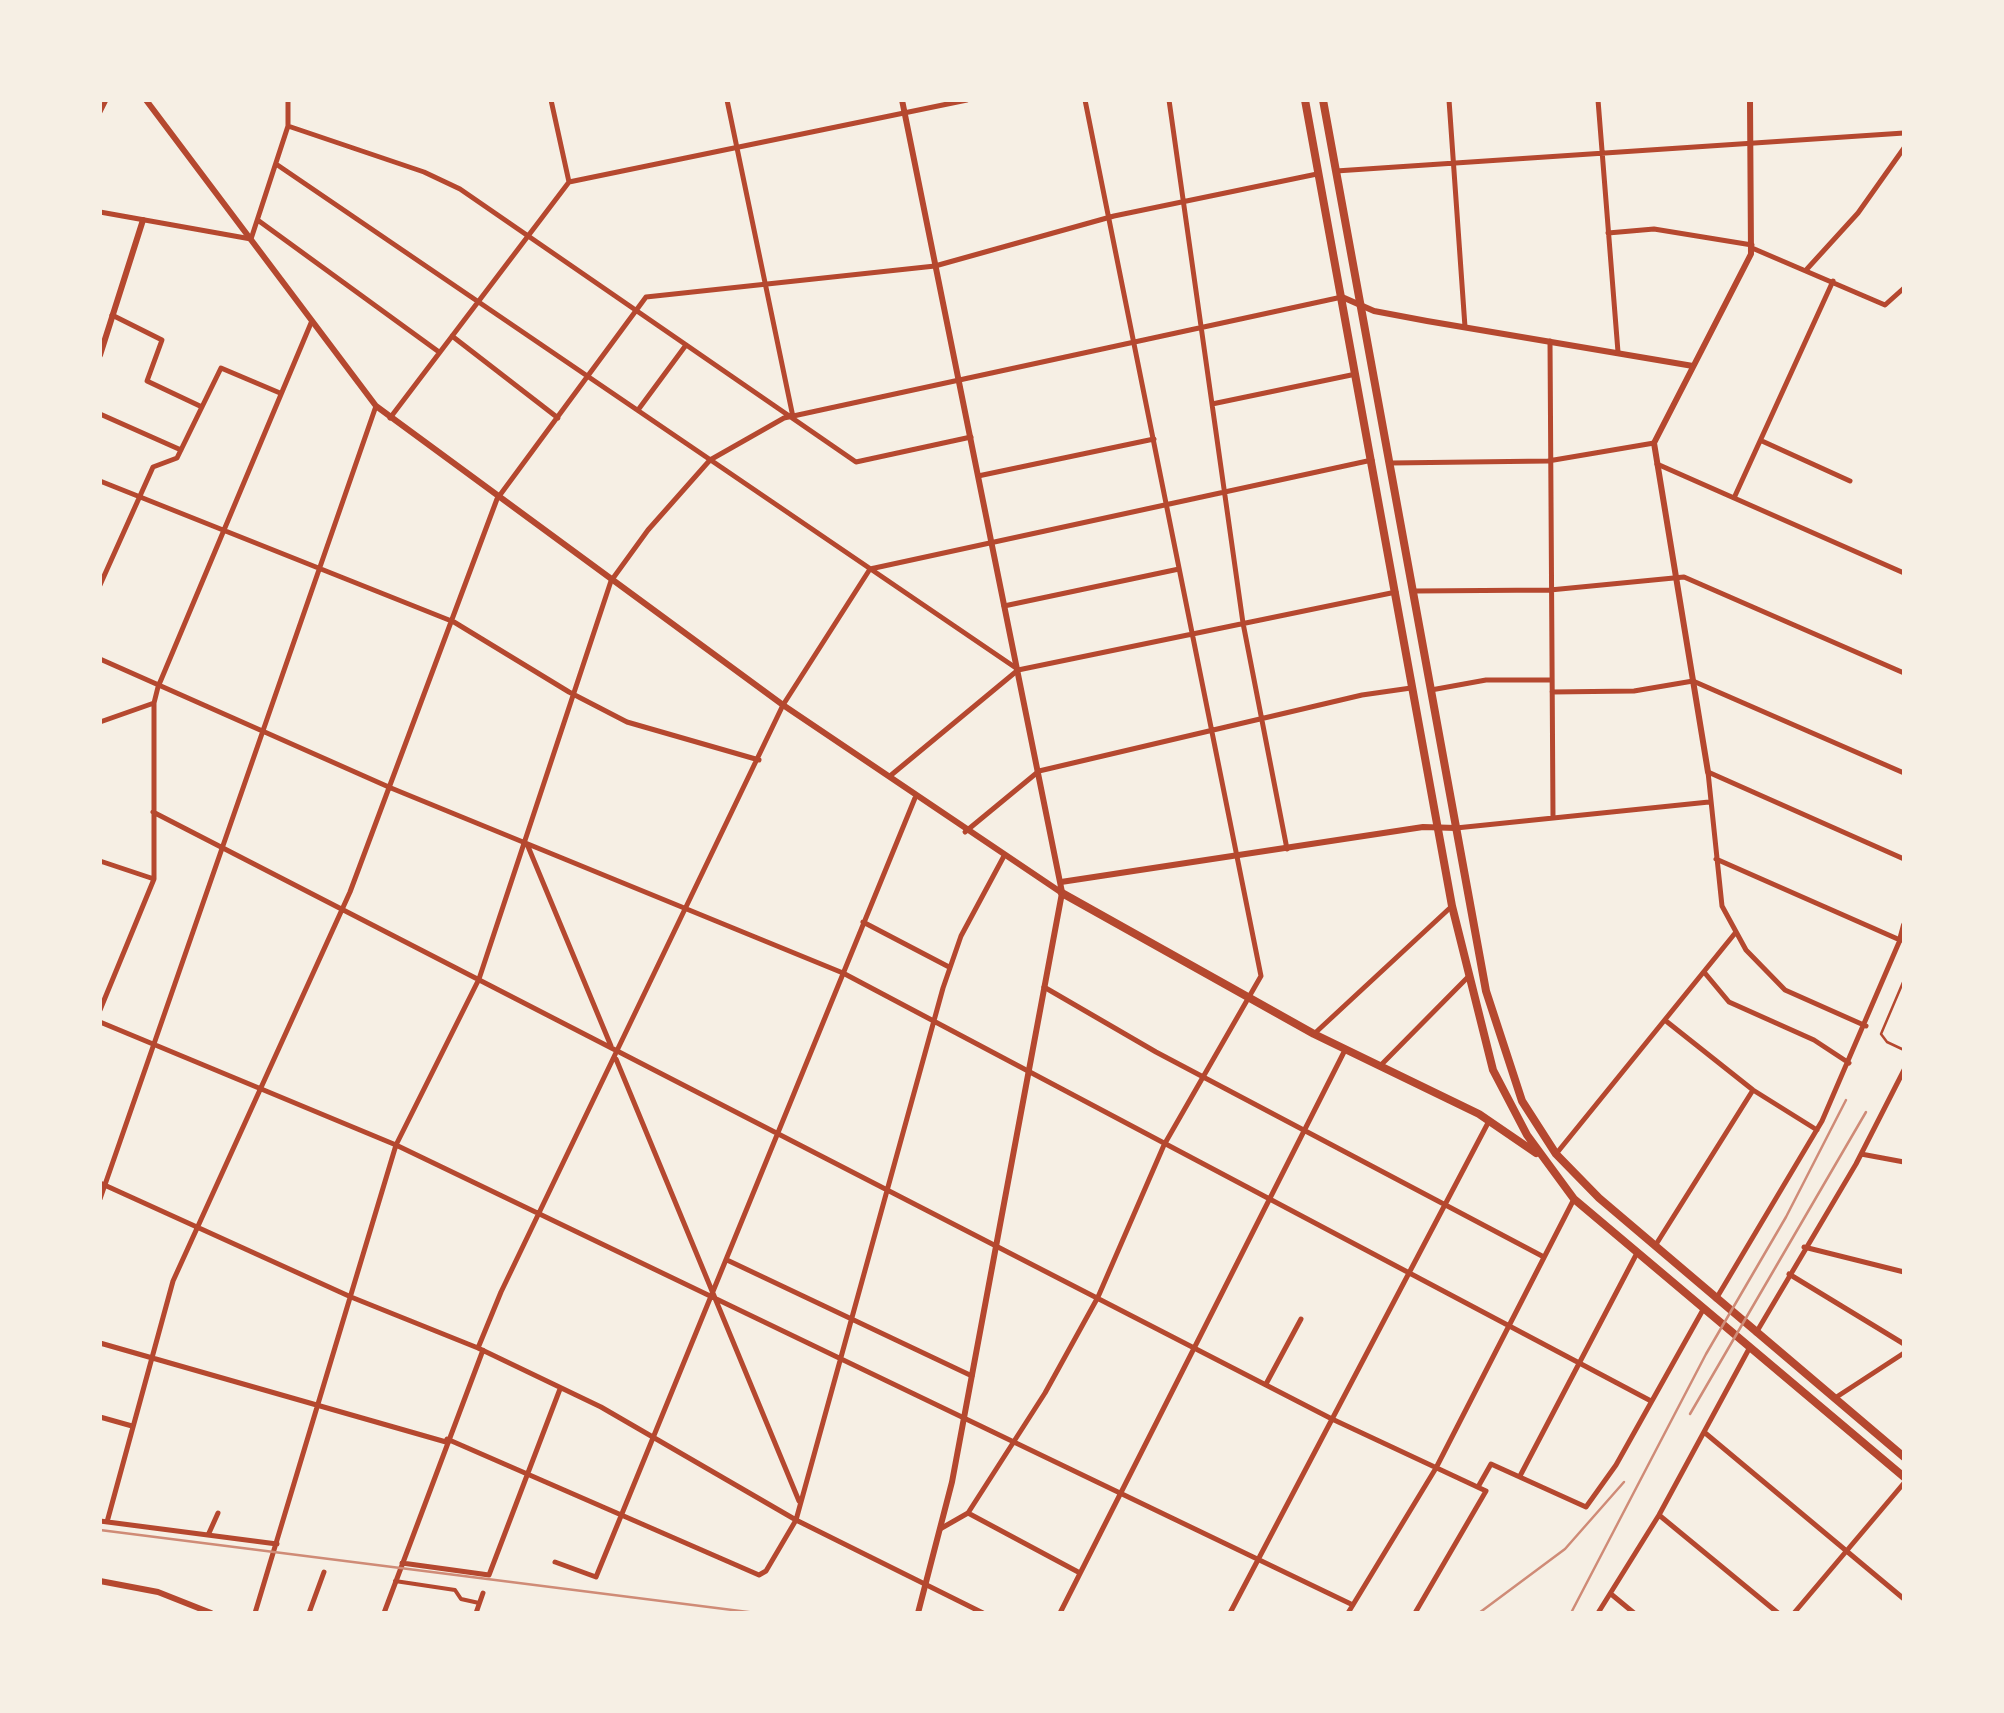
<!DOCTYPE html>
<style>
body{margin:0}
#map{position:relative;width:2004px;height:1713px;overflow:hidden;background:#f6efe4;font-family:Literata,serif}
canvas{display:block}
.frame{position:absolute;inset:0;border:102px solid #f6efe4;pointer-events:none}
</style>
<div id="map">
<canvas width="2004" height="1713"></canvas>
<div class="frame"></div>
</div>
<script>
const c = document.querySelector('canvas').getContext('2d');
c.lineJoin = 'round';
const poly = rows => new Path2D(rows.map(r => 'M' + r).join(''));
function stroke(path, color, width, dash) { c.strokeStyle = color; c.lineWidth = width; c.lineCap = dash ? 'butt' : 'round'; c.setLineDash(dash || []); c.stroke(path); }
stroke(poly([
 [1904,980,1881,1034,1887,1042,1904,1050]
]), '#b5482f', 2.5);
stroke(poly([
 [395,1581,455,1590,461,1599,479,1603]
]), '#b5482f', 4);
stroke(poly([
 [551,100,569,182],
 [727,100,793,417],
 [1169,100,1243,623,1287,849],
 [1449,100,1465,327],
 [1598,100,1618,352],
 [100,112,106,100],
 [288,126,424,172,460,189,856,462,971,437],
 [276,164,1016,668],
 [1336,171,1904,133],
 [100,212,251,239,288,126,288,100],
 [259,221,439,352],
 [1608,233,1654,229,1752,245],
 [1752,248,1885,305,1904,288],
 [1807,269,1858,213,1904,148],
 [112,315,162,340,147,381,202,407],
 [452,336,558,418],
 [1550,341,1553,817],
 [1212,404,1356,374],
 [638,410,686,345],
 [100,414,181,450],
 [390,418,569,182,967,100],
 [1762,441,1850,481],
 [1391,463,1548,461,1654,443],
 [1657,464,1904,573],
 [978,476,1154,439],
 [100,481,454,622,569,692,627,722,759,760],
 [1734,498,1833,281],
 [100,585,153,467,177,458,221,368,280,393],
 [1416,591,1550,590,1684,577,1904,673],
 [1004,606,1179,569],
 [100,659,391,788,843,973,1651,1401],
 [1431,690,1486,680,1551,680],
 [1552,692,1634,691,1693,681,1904,773],
 [100,722,154,703],
 [890,776,1018,670,1396,592],
 [153,812,1332,1419,1486,1491,1415,1613],
 [1456,828,1709,802],
 [965,832,1039,771,1362,695,1411,688],
 [527,844,611,1046],
 [100,861,154,879],
 [863,922,949,967],
 [1704,972,1729,1002,1814,1040,1849,1063],
 [1044,987,1156,1052,1542,1256],
 [100,1010,154,879,154,703,158,687,311,323],
 [1666,1021,1753,1090,1817,1130],
 [100,1022,396,1145,1353,1605],
 [1866,1026,1785,990,1746,950,1722,906,1708,772,1904,859],
 [1314,1034,1451,907],
 [616,1059,799,1501],
 [1381,1065,1467,978],
 [1556,1154,1736,932],
 [1861,1154,1904,1162],
 [100,1183,351,1297,478,1348,601,1407,796,1520,983,1613],
 [100,1199,376,406],
 [1655,1246,1753,1090],
 [1804,1247,1904,1272],
 [727,1260,972,1376],
 [1789,1274,1904,1344],
 [1716,1299,1822,1121,1900,940,1716,859],
 [1756,1333,1856,1164,1904,1070],
 [100,1343,446,1442],
 [478,1348,501,1292,783,705,870,569,1372,460],
 [1266,1384,1301,1319],
 [1835,1398,1904,1353],
 [100,1417,132,1426],
 [1704,1432,1904,1599],
 [447,1439,759,1575,766,1571,796,1520,943,988,961,936,1004,856],
 [1520,1476,1637,1253],
 [1478,1487,1491,1464,1586,1507,1616,1465,1704,1308],
 [968,1513,1080,1573],
 [1659,1515,1778,1613],
 [100,1521,277,1544],
 [107,1522,173,1281,350,892,497,499,646,297,935,266,1114,216,1317,174],
 [940,1529,968,1513,1045,1393,1098,1297,1164,1145,1261,976,1085,100],
 [209,1533,218,1513],
 [555,1562,596,1577,915,798],
 [402,1563,489,1575,560,1389],
 [1611,1594,1634,1613],
 [255,1613,396,1145,479,979,611,581,648,530,710,460,784,418,1342,297],
 [309,1613,324,1572],
 [384,1613,483,1350],
 [476,1613,483,1593],
 [1060,1613,1345,1050],
 [1230,1613,1489,1121],
 [1348,1613,1436,1468,1574,1199],
 [1598,1613,1659,1515,1750,1347],
 [1794,1613,1904,1483]
]), '#b5482f', 5);
stroke(poly([
 [146,100,376,406,783,705,1062,893],
 [902,100,1062,892],
 [1342,297,1374,311,1427,321,1693,366],
 [100,355,143,220],
 [1708,772,1654,443,1751,254,1750,100],
 [1061,882,1423,827,1456,828],
 [1900,940,1904,925],
 [100,1581,158,1592,211,1613]
]), '#b5482f', 6);
stroke(poly([
 [918,1613,952,1482,1062,893]
]), '#b5482f', 6);
stroke(poly([
 [1305,100,1452,906,1493,1070,1527,1135,1574,1199,1904,1477],
 [1323,100,1486,991,1522,1101,1556,1154,1599,1198,1904,1457],
 [1062,893,1314,1034,1479,1114,1536,1153]
]), '#b5482f', 8);
stroke(poly([
 [1690,1414,1866,1112],
 [100,1530,756,1613],
 [1479,1613,1565,1549,1624,1482],
 [1571,1613,1706,1354,1786,1217,1846,1100]
]), '#cf8b77', 2.5);
</script>
